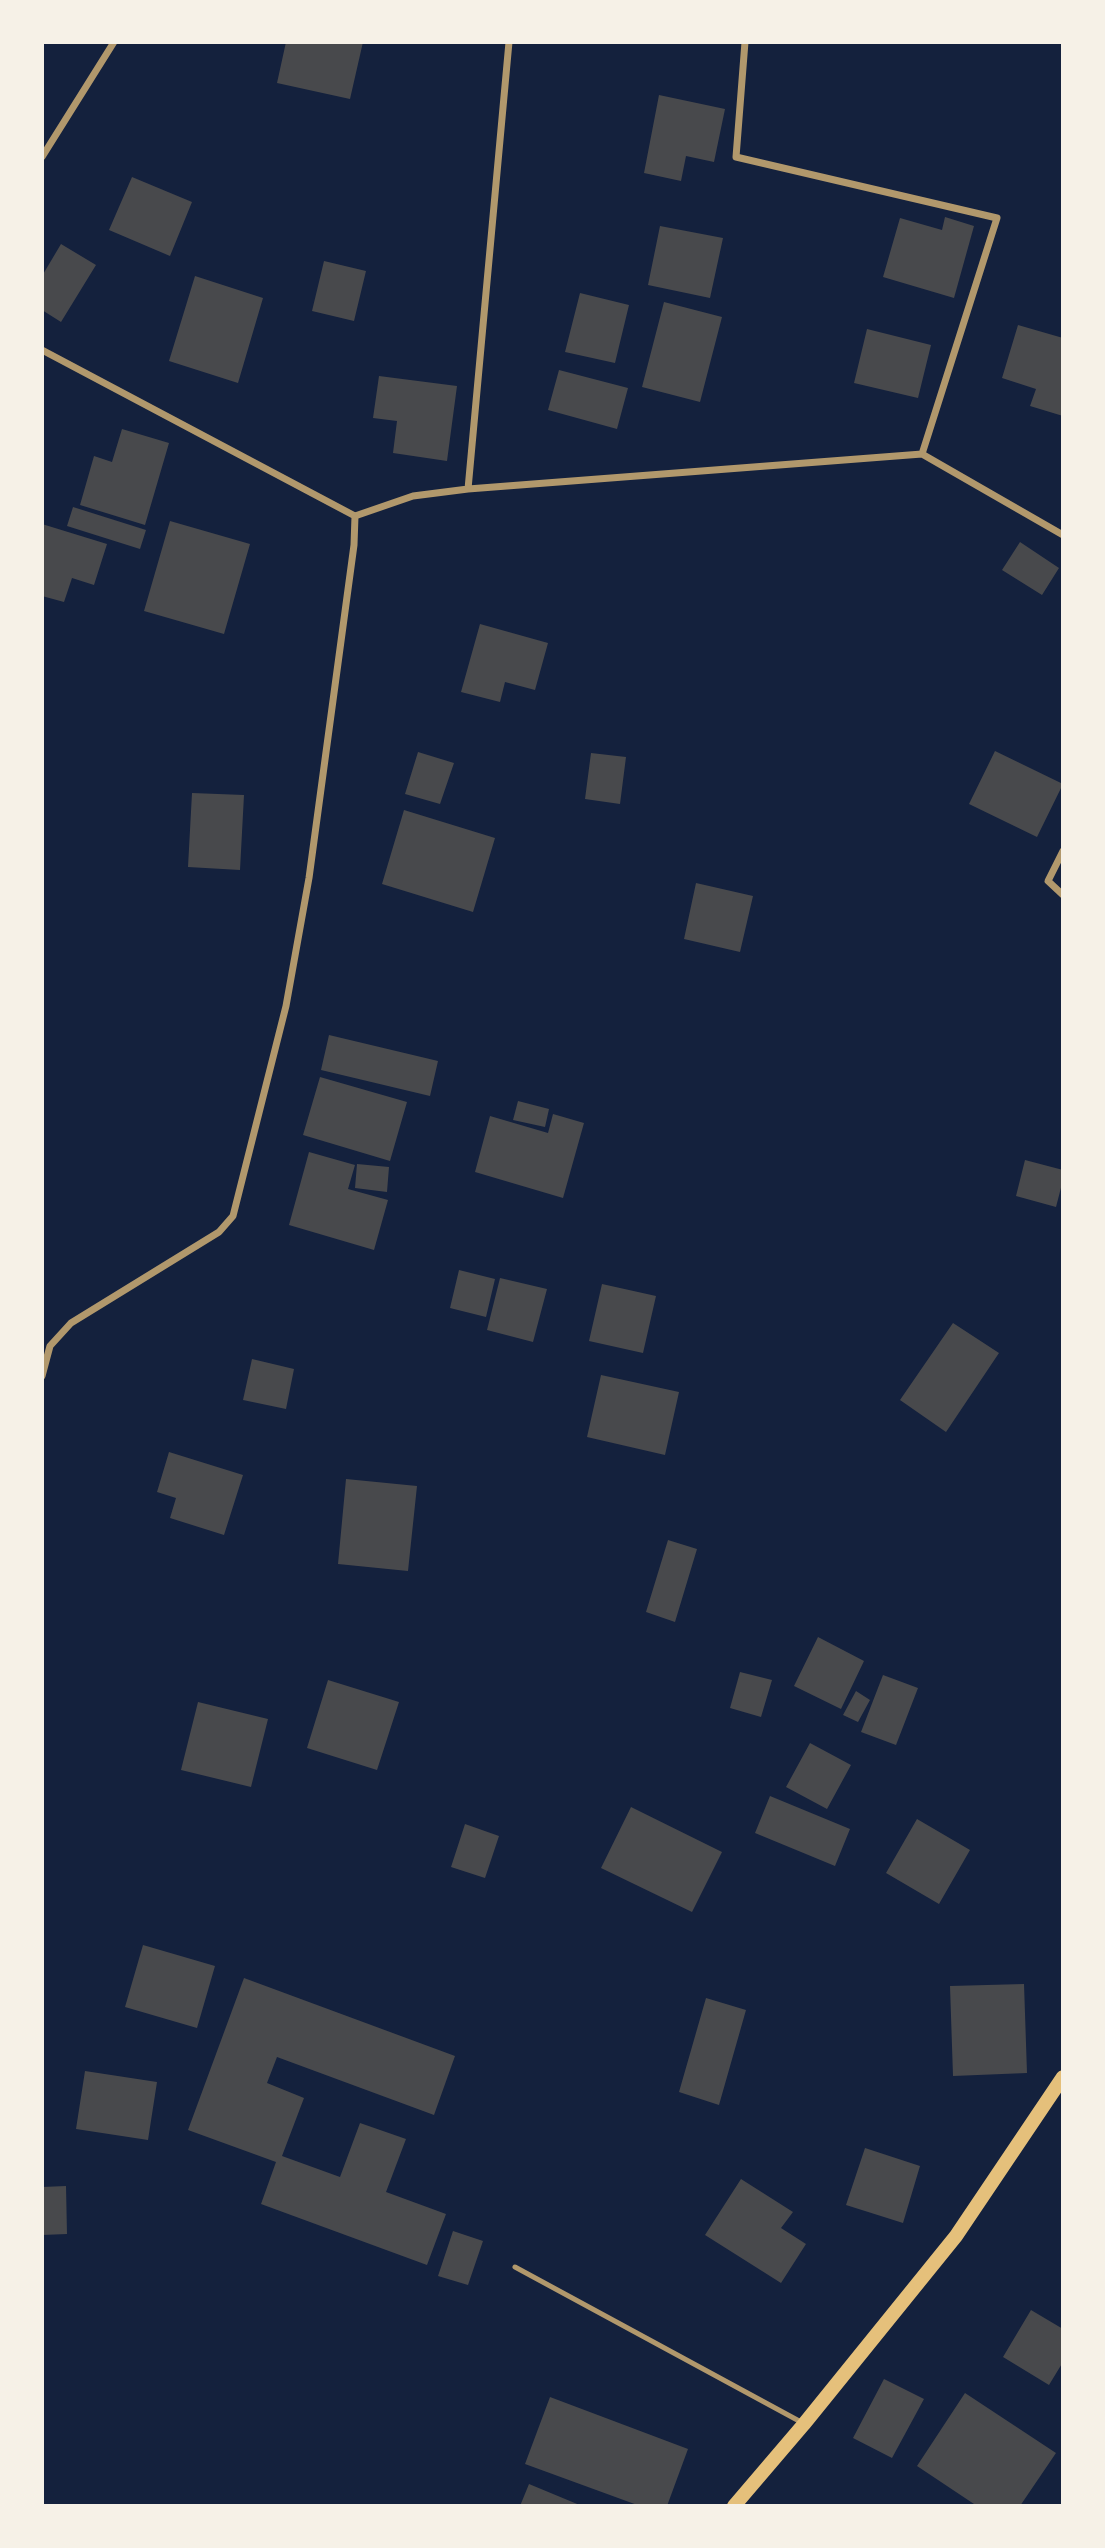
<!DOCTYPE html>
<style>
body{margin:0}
#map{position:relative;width:1105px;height:2548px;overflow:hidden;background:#14213d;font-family:Rubik,sans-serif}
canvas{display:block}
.frame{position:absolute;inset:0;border:44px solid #f6f1e7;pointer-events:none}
</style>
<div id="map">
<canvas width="1105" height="2548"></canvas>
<div class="frame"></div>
</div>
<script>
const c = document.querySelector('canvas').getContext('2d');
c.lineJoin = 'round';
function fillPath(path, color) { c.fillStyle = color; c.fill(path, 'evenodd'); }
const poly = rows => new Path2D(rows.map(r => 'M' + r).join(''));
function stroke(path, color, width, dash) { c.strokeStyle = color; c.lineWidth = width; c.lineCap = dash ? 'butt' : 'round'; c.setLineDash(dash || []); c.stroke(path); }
fillPath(poly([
 [286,42,363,42,350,99,277,83],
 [659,95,725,109,714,162,686,156,681,181,644,173],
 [132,177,192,202,170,256,109,230],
 [945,217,974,226,954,298,883,277,900,218,942,230],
 [660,226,723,238,710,298,648,285],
 [61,244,96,265,61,322,42,310,42,276],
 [324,261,366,271,354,321,312,311],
 [195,276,263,298,238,383,169,361],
 [580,293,629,305,615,363,565,352],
 [664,302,722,317,700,402,642,387],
 [1018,325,1063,338,1063,416,1030,406,1036,389,1002,378],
 [867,329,931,345,918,398,854,383],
 [559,370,628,388,617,429,548,410],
 [379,376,457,386,447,461,393,453,397,421,373,418],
 [122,429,169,443,145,525,80,505,94,456,112,462],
 [73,507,146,530,140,549,67,526],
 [170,521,250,544,224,634,144,611],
 [42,524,107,544,94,585,72,578,64,602,42,596],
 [1020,542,1059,568,1042,595,1002,570],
 [480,624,548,643,535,690,505,682,500,702,461,692],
 [995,751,1063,784,1037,837,969,804],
 [418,752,454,763,440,804,405,794],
 [591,753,626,757,620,804,585,799],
 [192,793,244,795,240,870,188,867],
 [404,810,495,838,473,912,382,884],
 [696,883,753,896,740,952,684,939],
 [329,1035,438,1061,430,1096,321,1070],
 [320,1077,407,1102,390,1161,303,1135],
 [518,1101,549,1109,545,1127,513,1120],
 [553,1114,584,1123,563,1198,475,1172,490,1116,548,1133],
 [309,1152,355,1165,348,1189,388,1200,374,1250,289,1225],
 [1025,1160,1063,1170,1063,1180,1056,1207,1016,1196],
 [357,1164,389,1167,387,1192,355,1188],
 [459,1270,495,1279,486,1317,450,1308],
 [500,1278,547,1289,533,1342,487,1330],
 [602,1284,656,1296,643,1353,589,1341],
 [953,1323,999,1353,946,1432,900,1400],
 [252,1359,294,1369,286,1409,243,1400],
 [601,1375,679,1392,665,1455,587,1437],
 [169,1452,243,1475,224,1535,170,1518,176,1498,157,1492],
 [346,1479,417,1486,408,1571,338,1564],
 [668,1540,697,1549,675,1622,646,1612],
 [818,1637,864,1661,841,1709,794,1686],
 [740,1672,772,1680,761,1717,730,1708],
 [883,1675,918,1688,896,1745,861,1732],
 [328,1680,399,1702,377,1770,307,1748],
 [856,1691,870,1700,858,1722,843,1715],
 [198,1702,268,1719,251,1787,181,1770],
 [810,1743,851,1765,827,1809,786,1787],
 [770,1796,850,1829,835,1866,755,1833],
 [631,1807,722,1852,692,1912,601,1868],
 [917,1819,970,1850,939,1904,886,1873],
 [465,1824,499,1836,485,1878,451,1867],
 [143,1945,215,1966,197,2028,125,2007],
 [244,1978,455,2056,434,2115,277,2057,267,2083,304,2098,282,2156,340,2177,360,2123,406,2139,386,2192,446,2214,427,2265,261,2204,276,2162,188,2130],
 [1024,1984,1027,2073,953,2076,950,1986],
 [706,1998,746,2010,719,2105,679,2092],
 [85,2071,157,2082,148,2140,76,2129],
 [865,2148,920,2166,903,2223,846,2205],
 [741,2179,793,2212,781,2228,806,2244,781,2283,705,2235],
 [66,2186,67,2234,42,2235,42,2187],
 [453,2231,483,2241,468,2285,438,2276],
 [1031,2310,1063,2329,1063,2362,1049,2385,1003,2357],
 [884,2379,924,2399,892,2458,853,2438],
 [965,2393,1056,2453,1020,2506,977,2506,917,2466],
 [550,2397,688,2449,667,2506,640,2506,525,2464],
 [529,2484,582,2506,520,2506]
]), '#48494c');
stroke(poly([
 [515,2267,801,2422]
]), '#b1986c', 5);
stroke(poly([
 [745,42,736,157,997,218,922,454,1063,535],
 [42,157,114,42],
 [42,350,355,516],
 [468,489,509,42],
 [1063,851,1048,881,1063,895],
 [42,1376,50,1346,71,1323,219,1232,233,1216,286,1006,309,878,354,545,355,516,413,496,468,489,922,454]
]), '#b1986c', 7);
stroke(poly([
 [734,2506,804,2424,956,2236,1063,2077]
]), '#e5c07b', 14);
</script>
